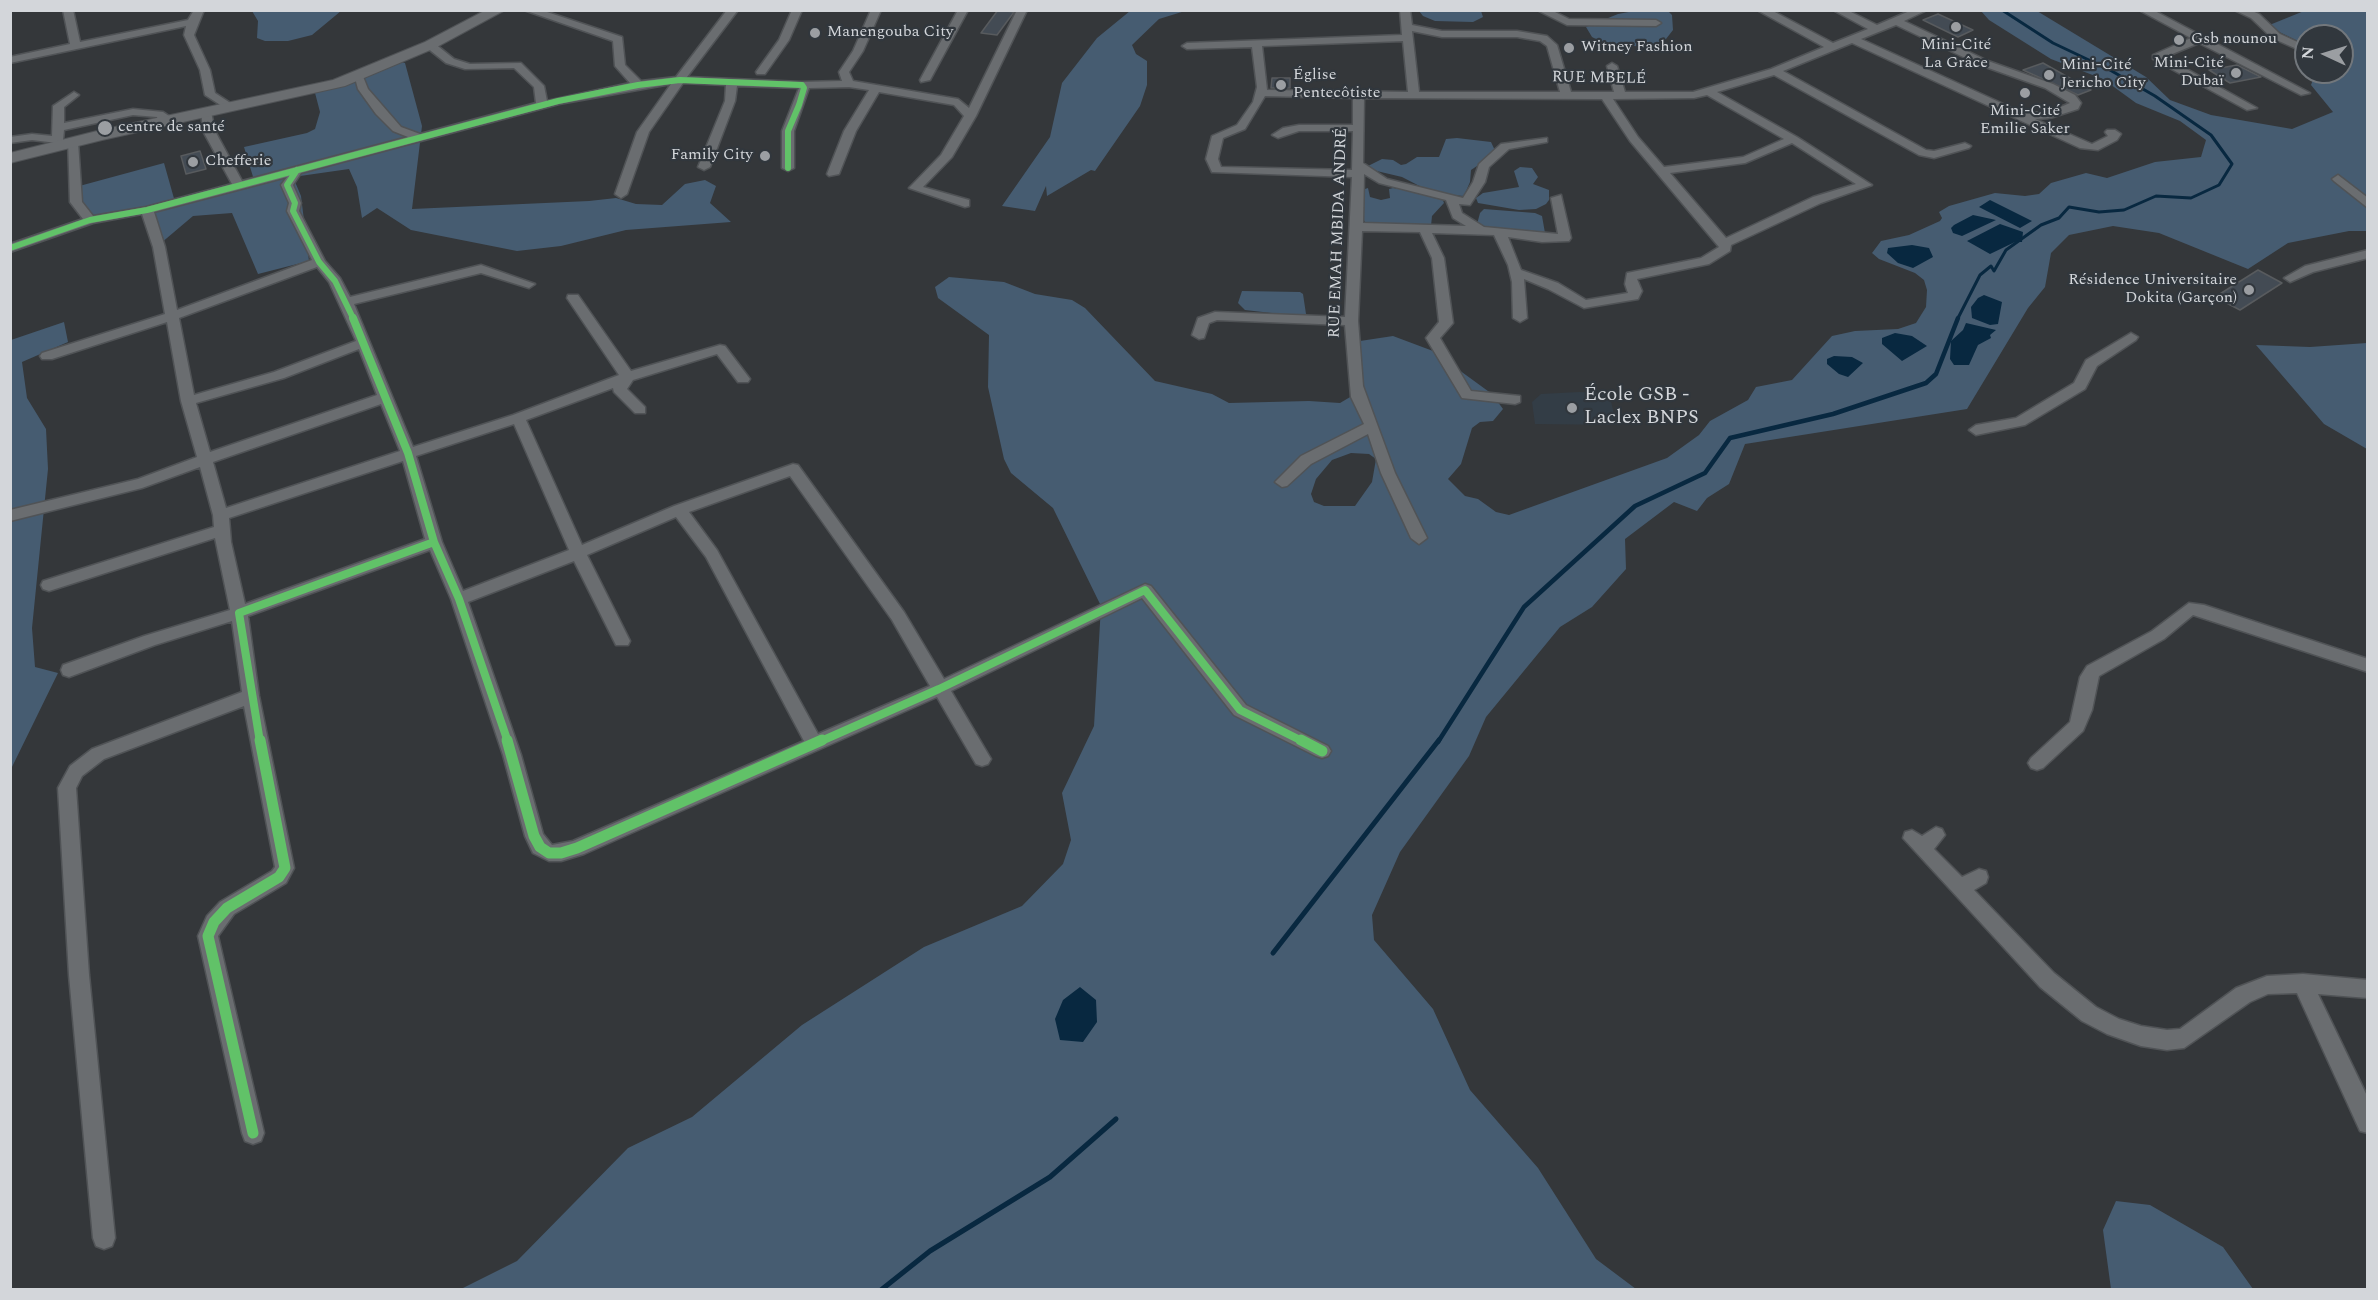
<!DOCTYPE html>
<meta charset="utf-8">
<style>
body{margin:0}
#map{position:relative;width:2378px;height:1300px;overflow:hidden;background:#34373a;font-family:Spectral,serif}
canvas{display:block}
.frame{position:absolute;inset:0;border:12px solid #d3d6da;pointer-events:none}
.north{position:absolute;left:2294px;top:24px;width:60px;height:60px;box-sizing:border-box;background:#31373d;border:2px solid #72777c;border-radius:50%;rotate:274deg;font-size:16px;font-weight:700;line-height:24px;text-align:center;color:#d3d6da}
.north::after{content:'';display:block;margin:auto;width:21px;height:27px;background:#9b9ea2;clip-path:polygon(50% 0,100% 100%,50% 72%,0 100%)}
</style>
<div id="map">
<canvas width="2378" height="1300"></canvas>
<div class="frame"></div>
<div class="north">N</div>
</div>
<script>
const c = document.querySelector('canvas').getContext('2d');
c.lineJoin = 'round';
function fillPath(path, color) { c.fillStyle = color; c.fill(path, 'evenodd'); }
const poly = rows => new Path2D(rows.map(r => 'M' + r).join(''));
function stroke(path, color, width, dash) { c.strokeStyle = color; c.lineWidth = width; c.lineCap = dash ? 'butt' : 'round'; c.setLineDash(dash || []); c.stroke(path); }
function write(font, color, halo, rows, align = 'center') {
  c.font = font + ' Spectral,serif'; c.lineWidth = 4.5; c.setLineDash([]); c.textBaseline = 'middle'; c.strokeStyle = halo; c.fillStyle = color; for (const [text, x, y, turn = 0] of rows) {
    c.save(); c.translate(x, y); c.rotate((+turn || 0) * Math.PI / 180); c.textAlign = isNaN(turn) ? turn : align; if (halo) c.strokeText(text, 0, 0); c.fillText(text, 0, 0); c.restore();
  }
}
fillPath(poly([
 [1579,392,1609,393,1614,414,1618,417,1620,425,1535,424,1532,402,1541,394]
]), '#333d46');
fillPath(poly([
 [1667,10,1672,15,1673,30,1666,39,1648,47,1605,44,1592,37,1586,27,1618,14,1634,11],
 [252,11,341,11,312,35,288,41,265,41,257,38,258,21],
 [1130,11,1185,11,1159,19,1132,45,1136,54,1147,61,1147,85,1140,106,1095,171,1091,170,1047,196,1046,186,1035,211,1002,206,1050,137,1062,83,1097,38],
 [1419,11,1481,11,1483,17,1473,22,1435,21,1423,16],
 [1981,11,2037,11,2146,77,2170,100,2211,115,2292,129,2333,112,2311,85,2315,74,2342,72,2342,36,2306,36,2306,45,2267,26,2304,11,2367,11,2367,231,2349,231,2288,243,2248,269,2159,233,2113,226,2069,235,2051,253,2045,287,2028,308,1967,409,1745,444,1729,484,1707,498,1697,511,1674,502,1625,539,1626,569,1592,607,1560,627,1486,717,1469,756,1400,852,1372,915,1374,940,1433,1009,1470,1090,1538,1168,1596,1259,1636,1289,459,1290,517,1261,628,1148,692,1117,802,1025,924,947,1022,906,1063,864,1071,840,1062,793,1094,726,1101,606,1053,508,1011,473,1004,459,988,387,989,335,938,298,935,287,949,277,1004,282,1035,294,1072,300,1085,308,1155,381,1212,394,1229,403,1309,401,1340,403,1362,390,1360,341,1393,336,1433,351,1492,394,1503,409,1493,421,1480,422,1472,428,1461,464,1448,479,1465,496,1478,499,1496,512,1509,515,1667,458,1699,435,1710,421,1748,400,1756,387,1792,380,1832,336,1855,331,1898,329,1916,323,1926,307,1927,290,1924,280,1915,273,1879,259,1872,253,1881,241,1909,235,1940,221,1942,218,1939,212,1949,206,1995,193,2025,196,2039,194,2051,183,2086,173,2107,178,2155,162,2201,157,2206,140,2180,121,2136,103,2103,79,2051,59,1989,20],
 [1351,453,1369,454,1376,459,1372,482,1355,506,1324,506,1314,502,1311,494,1316,479,1332,460],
 [394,60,405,63,422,126,412,209,589,201,616,198,636,204,662,205,685,184,705,180,716,186,710,203,731,222,626,230,561,246,517,251,411,230,377,208,362,218,357,187,349,169,293,177,301,196,309,261,258,274,232,213,193,216,154,249,146,211,87,217,72,188,164,163,175,202,254,180,244,147,307,133,315,129,320,112,314,89],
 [1457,138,1491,142,1499,159,1477,166,1471,170,1470,182,1464,196,1435,194,1402,177,1364,168,1382,159,1393,160,1401,165,1406,164,1417,157,1439,157,1446,139],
 [1520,167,1532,168,1538,177,1533,184,1549,190,1549,200,1546,204,1536,209,1519,210,1478,203,1476,198,1483,193,1519,187,1514,171],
 [1368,188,1370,197,1381,200,1390,198,1389,189,1393,188,1426,193,1442,198,1444,203,1432,216,1431,226,1408,223,1373,224,1365,222,1362,217,1362,190],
 [1484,209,1535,213,1542,216,1545,233,1543,235,1476,228,1480,213],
 [1242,291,1300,292,1303,294,1306,314,1298,316,1245,310,1238,303],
 [64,322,68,342,22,362,27,398,46,429,48,469,32,628,35,667,58,673,11,769,11,340],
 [2367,343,2367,449,2324,424,2256,345,2310,347],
 [2116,1201,2150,1205,2223,1247,2253,1289,2111,1289,2103,1230]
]), '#465c71');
fillPath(poly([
 [1990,200,2032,221,2020,228,1979,207],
 [1973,215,1996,220,1962,236,1953,233,1951,228,1954,225],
 [2000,224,2023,232,2022,242,2015,242,1990,254,1967,241],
 [1912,245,1929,248,1933,257,1913,268,1898,263,1887,253,1888,248],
 [1984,295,2002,302,1998,324,1990,325,1972,318,1971,307,1978,298],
 [1966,323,1996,330,1990,335,1991,338,1978,345,1969,365,1954,365,1950,359,1951,341,1963,330],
 [1895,333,1912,336,1927,346,1902,361,1882,344,1882,338],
 [1834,356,1852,357,1863,363,1848,377,1839,374,1827,364,1827,359],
 [1080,987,1096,1000,1097,1022,1083,1042,1060,1040,1055,1019,1063,1000]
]), '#082840');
stroke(poly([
 [1957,320,1980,275,1991,266,1994,271,2006,250,2041,225,2059,218,2069,207,2099,212,2124,210,2156,196,2191,198,2219,185,2232,164,2211,135,2155,96,2110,70,2053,43,2002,10]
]), '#082840', 3);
stroke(poly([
 [1438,742,1524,607,1635,506,1705,473,1730,438,1833,414,1926,383,1936,374,1958,318]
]), '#082840', 4.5);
stroke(poly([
 [1273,953,1439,740],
 [881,1290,930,1251,1050,1177,1116,1119]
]), '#082840', 5);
const building = poly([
 [998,10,1014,12,997,35,981,33,998,10],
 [1938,14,1973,30,1958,37,1923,20,1938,14],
 [2043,63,2091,90,2078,95,2023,70,2043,63],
 [2237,65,2261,77,2230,83,2209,70,2237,65],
 [1272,78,1290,78,1290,88,1271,88,1272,78],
 [200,151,206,169,186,174,181,156,200,151],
 [2258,270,2282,283,2240,310,2215,297,2258,270]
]);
fillPath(building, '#434b54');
stroke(building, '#585b5e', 1.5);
const street = poly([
 [63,10,73,10,80,42,188,20,194,10,204,10,194,35,210,70,215,93,235,106,225,108,205,95,200,70,184,35,186,26,10,63,10,57,70,44,63,10],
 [524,10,541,10,622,37,625,65,641,81,676,77,727,10,738,10,687,77,802,82,842,81,839,72,853,51,871,10,881,10,863,51,849,72,853,81,958,99,969,108,1017,10,1027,10,976,116,952,157,923,187,969,200,969,206,965,207,909,188,941,155,964,116,954,105,879,92,856,131,839,174,829,176,827,174,844,131,869,90,849,87,809,88,794,131,794,168,788,171,782,168,782,131,799,88,737,86,735,101,710,167,704,170,698,167,725,101,726,85,683,83,649,132,627,194,621,198,615,194,637,132,671,84,559,104,301,173,293,185,301,203,299,211,325,261,340,278,350,297,481,265,535,284,529,288,481,273,354,304,413,447,513,415,619,375,567,298,568,295,578,295,631,371,720,345,725,346,750,379,748,382,738,382,717,354,633,380,627,389,645,407,645,413,635,413,614,392,613,388,526,420,582,545,674,506,793,464,798,465,904,612,944,679,1145,584,1151,586,1246,705,1328,746,1331,751,1328,756,1322,758,1316,756,1234,715,1142,598,951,691,988,754,991,759,988,764,982,766,976,764,937,697,584,854,561,861,549,861,533,853,525,836,503,755,451,599,430,550,248,616,259,696,294,868,286,883,234,914,218,936,264,1133,261,1141,253,1144,245,1141,242,1133,198,936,207,916,220,902,272,871,275,867,244,706,104,759,82,776,76,788,89,975,115,1238,112,1246,104,1249,96,1246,93,1238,69,975,58,788,70,766,92,749,242,692,232,621,155,645,69,677,63,675,61,670,63,665,144,636,230,610,215,538,49,591,43,589,41,585,43,581,214,527,213,515,200,467,142,488,10,521,10,510,138,479,197,457,181,401,167,322,52,359,42,359,40,356,42,353,165,314,153,247,142,214,93,223,10,252,10,244,83,219,70,202,68,140,78,142,82,202,93,216,146,207,232,184,203,131,201,110,211,112,215,131,242,181,408,137,393,131,376,114,358,89,354,74,362,74,368,89,401,127,420,134,536,103,534,87,514,68,465,69,446,63,426,47,426,43,434,43,454,59,470,64,521,63,544,86,547,101,630,83,615,66,613,41,524,10],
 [287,177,281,185,289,203,287,211,312,260,177,310,165,247,154,212,287,177],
 [317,267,329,282,356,341,274,372,194,395,179,318,317,267],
 [359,349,377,395,210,452,196,403,284,378,359,349],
 [381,404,400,451,226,508,213,462,381,404],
 [514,424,569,550,463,591,442,542,416,456,514,424],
 [403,461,425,539,245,604,231,542,229,518,403,461],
 [790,476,892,620,930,686,818,734,717,550,689,512,790,476],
 [676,517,706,557,804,741,573,841,552,845,543,834,521,755,468,602,574,561,616,645,628,645,630,641,587,555,676,517],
 [792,10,802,10,789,40,765,74,757,74,756,72,779,40,792,10],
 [958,10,968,10,930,80,921,82,920,80,958,10],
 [1400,10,1410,10,1412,25,1442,31,1517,31,1547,36,1557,45,1571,92,1614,92,1607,66,1612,63,1617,66,1625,92,1693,92,1771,69,1824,47,1757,10,1771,10,1833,43,1868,29,1833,10,1847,10,1877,25,1912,10,1927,10,1904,21,1988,61,2053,84,2075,95,2081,103,2078,109,2050,118,2035,119,2092,144,2108,136,2105,132,2107,130,2115,130,2121,134,2117,140,2098,150,2080,148,1852,43,1783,71,1926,150,1934,151,1965,143,1971,146,1969,148,1934,158,1919,155,1774,75,1717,92,1797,137,1872,185,1821,203,1731,245,1730,251,1709,264,1637,279,1642,291,1638,299,1584,308,1548,289,1524,279,1527,318,1520,322,1513,318,1512,282,1508,265,1494,235,1432,233,1444,258,1453,323,1440,338,1471,391,1520,396,1520,402,1515,404,1462,398,1426,338,1439,322,1432,258,1420,232,1362,231,1358,321,1363,386,1395,473,1427,538,1419,544,1411,538,1381,473,1368,434,1311,464,1287,486,1282,487,1275,482,1301,456,1364,424,1351,397,1345,325,1217,320,1209,323,1204,338,1199,339,1192,335,1198,318,1215,312,1345,317,1352,177,1212,172,1206,159,1212,136,1237,125,1253,102,1257,87,1252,47,1187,49,1182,46,1187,43,1402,35,1400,10],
 [1896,25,1980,65,2045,88,2070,103,2049,112,2023,113,1861,39,1896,25],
 [1412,31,1442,37,1517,37,1540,41,1547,46,1560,92,1419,92,1412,31],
 [1403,41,1408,92,1267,90,1262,46,1403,41],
 [1707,95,1784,139,1743,157,1664,167,1638,137,1613,99,1694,98,1707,95],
 [1265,96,1353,98,1353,125,1299,125,1283,128,1272,135,1278,138,1299,131,1353,131,1352,170,1221,167,1218,159,1223,138,1245,129,1265,96],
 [1364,98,1602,99,1630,141,1719,247,1701,258,1627,273,1625,284,1628,293,1586,300,1558,283,1521,270,1508,237,1542,242,1569,241,1571,238,1561,195,1551,198,1558,234,1484,227,1462,213,1459,204,1470,205,1485,182,1489,167,1509,149,1547,142,1547,138,1501,144,1479,164,1473,182,1463,198,1387,179,1363,163,1364,98],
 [1792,143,1856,184,1813,197,1726,238,1670,173,1745,163,1792,143],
 [1364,174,1379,183,1446,200,1453,218,1466,226,1363,223,1364,174],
 [1537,10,1551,10,1569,19,1656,20,1661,23,1656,26,1567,25,1537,10],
 [2139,10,2153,10,2310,93,2301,95,2199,43,2165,57,2257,108,2247,110,2153,59,2153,55,2191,38,2139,10],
 [2234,10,2250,10,2259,14,2280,34,2306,46,2306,53,2272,38,2251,18,2234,10],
 [74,92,79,95,64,107,64,123,133,109,163,112,169,116,169,121,163,124,159,123,157,117,133,115,64,130,63,140,57,143,32,140,10,143,10,137,32,134,52,136,53,106,74,92],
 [2338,175,2368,198,2368,208,2334,181,2332,179,2338,175],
 [2368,250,2368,258,2313,272,2290,282,2284,278,2305,266,2368,250],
 [2131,333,2138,337,2136,340,2097,366,2085,389,2025,425,1976,435,1969,430,1976,425,2016,418,2074,383,2086,360,2131,333],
 [2189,603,2204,605,2368,659,2368,672,2193,615,2164,639,2099,676,2092,710,2083,731,2043,768,2037,770,2031,768,2028,763,2031,758,2070,722,2080,677,2087,666,2152,631,2189,603],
 [1936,827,1942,829,1945,835,1934,849,1962,877,1979,869,1986,871,1988,877,1986,883,1974,890,2054,973,2096,1007,2119,1019,2141,1026,2167,1030,2180,1029,2236,988,2267,976,2303,974,2368,980,2368,998,2318,994,2368,1098,2368,1133,2360,1131,2297,993,2268,994,2250,1002,2184,1048,2167,1050,2141,1046,2107,1034,2082,1021,2040,987,1903,838,1905,832,1912,830,1922,836,1936,827]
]);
const secondary = poly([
 [486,10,505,10,435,48,345,86,102,140,10,163,10,153,101,130,333,80,425,42,486,10]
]);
stroke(street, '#505356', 3);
stroke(secondary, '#505356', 2);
fillPath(street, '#6a6d70');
fillPath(secondary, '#6a6d70');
stroke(poly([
 [297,170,287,185,295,203,293,211,319,262,335,281,354,320],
 [10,248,90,220,147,210,558,101,638,85,680,80,802,85,804,88,799,105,788,131,788,168]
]), '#61c268', 6);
stroke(poly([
 [353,318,408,453,434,542,459,599,508,742],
 [260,742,239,613,434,542],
 [819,742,939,689,1145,590,1240,710,1304,742]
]), '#61c268', 8);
stroke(poly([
 [507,740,534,836,540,847,549,853,561,853,577,848,822,740],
 [1301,740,1322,751],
 [253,1133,208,936,214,922,227,908,279,877,285,868,260,740]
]), '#61c268', 11);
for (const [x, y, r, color] of [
 [1956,27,6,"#9b9ea2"],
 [815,33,6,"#9b9ea2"],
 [2179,40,6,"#9b9ea2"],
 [1569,48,6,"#9b9ea2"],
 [2236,73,6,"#9b9ea2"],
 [2049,75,6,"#9b9ea2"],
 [1281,85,6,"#9b9ea2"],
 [2025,93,6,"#9b9ea2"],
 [105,128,8,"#9b9ea2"],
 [765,156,6,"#9b9ea2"],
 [193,162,6,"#9b9ea2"],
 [2249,290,6,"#9b9ea2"],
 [1572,408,6,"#9b9ea2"]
]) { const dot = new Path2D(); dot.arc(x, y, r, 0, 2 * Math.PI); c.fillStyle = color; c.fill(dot); stroke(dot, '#31373d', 2); }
write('16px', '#d3d6da', '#31373d', [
 ["Manengouba City",827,33],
 ["Gsb nounou",2191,40],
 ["Mini-Cité",1956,46,"center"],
 ["La Grâce",1956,64,"center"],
 ["Witney Fashion",1581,48],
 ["Mini-Cité",2224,64,"right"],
 ["Dubaï",2224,82,"right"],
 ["Mini-Cité",2061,66],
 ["Jericho City",2061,84],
 ["Église",1293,76],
 ["Pentecôtiste",1293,94],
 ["Mini-Cité",2025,112,"center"],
 ["Emilie Saker",2025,130,"center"],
 ["centre de santé",118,128],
 ["Family City",753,156,"right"],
 ["Chefferie",205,162],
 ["Résidence Universitaire",2237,281,"right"],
 ["Dokita (Garçon)",2237,299,"right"]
], 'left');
write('16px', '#d3d6da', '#31373d', [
 ["RUE MBELÉ",1599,79,1],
 ["RUE EMAH MBIDA ANDRÉ",1339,233,-88]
]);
write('20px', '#d3d6da', '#31373d', [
 ["École GSB -",1584,396],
 ["Laclex BNPS",1584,419]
], 'left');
</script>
